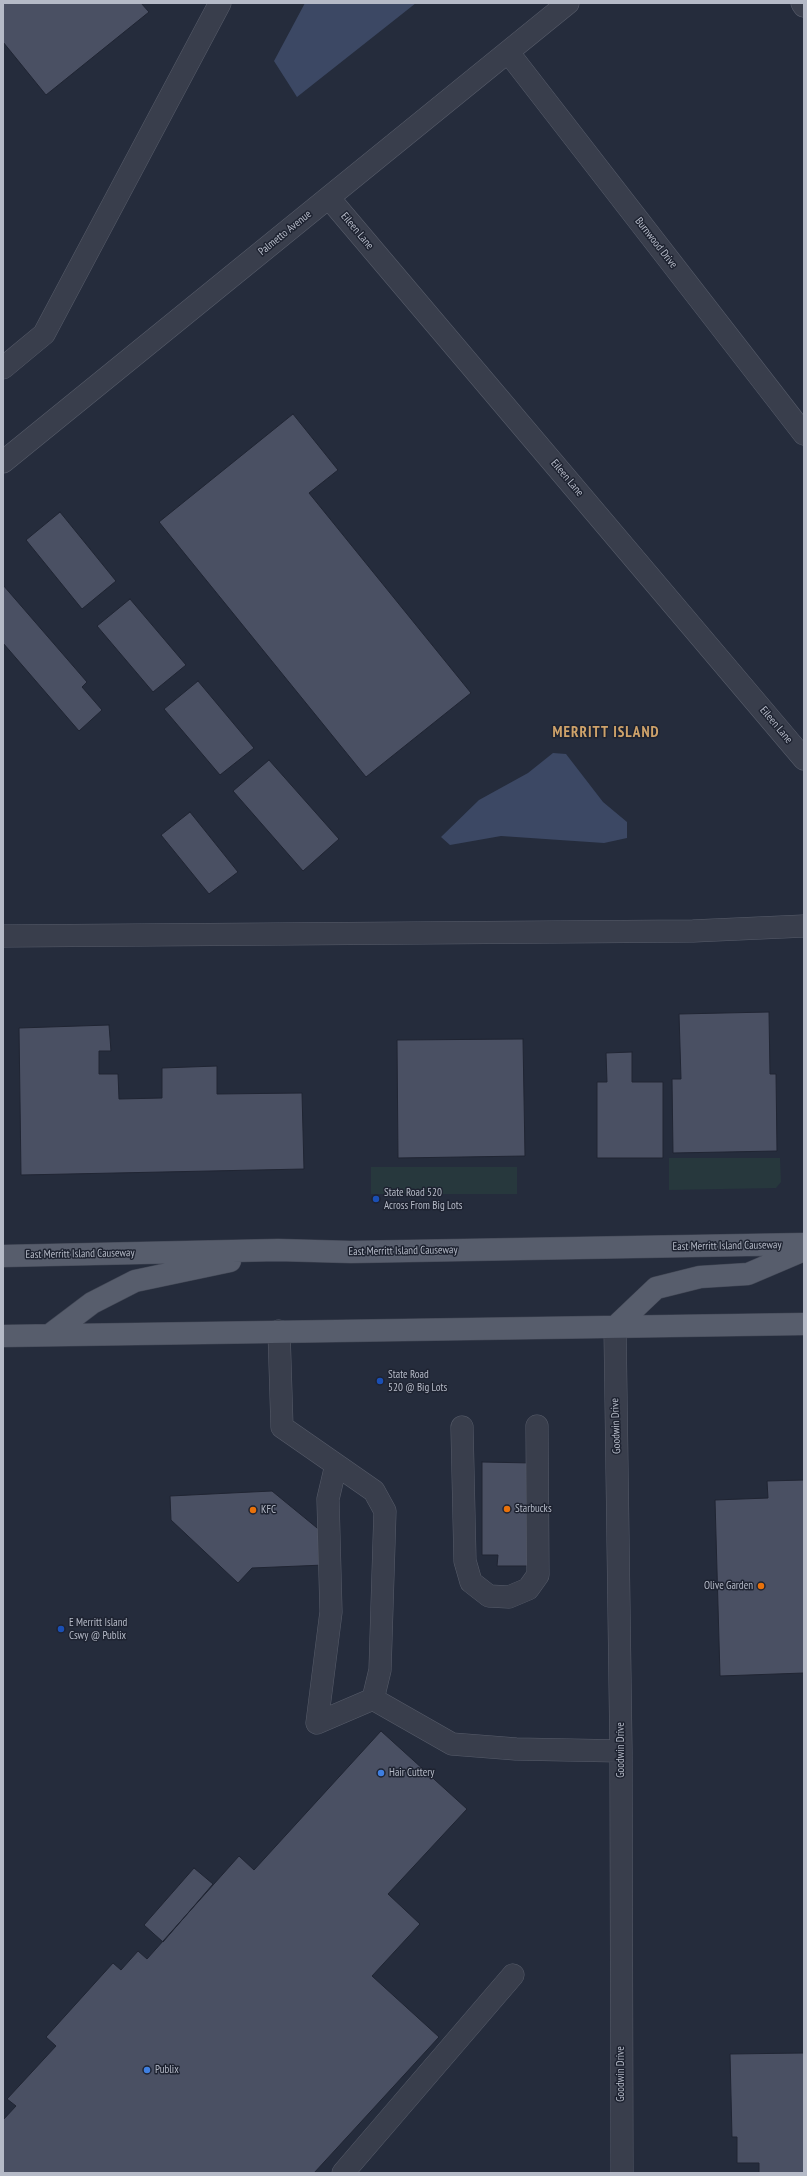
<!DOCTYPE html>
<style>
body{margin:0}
#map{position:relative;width:807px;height:2176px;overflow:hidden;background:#252c3c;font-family:"PT Sans Narrow",sans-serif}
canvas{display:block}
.frame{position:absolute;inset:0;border:4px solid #b5bac7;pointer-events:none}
</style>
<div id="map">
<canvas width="807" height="2176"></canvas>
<div class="frame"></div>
</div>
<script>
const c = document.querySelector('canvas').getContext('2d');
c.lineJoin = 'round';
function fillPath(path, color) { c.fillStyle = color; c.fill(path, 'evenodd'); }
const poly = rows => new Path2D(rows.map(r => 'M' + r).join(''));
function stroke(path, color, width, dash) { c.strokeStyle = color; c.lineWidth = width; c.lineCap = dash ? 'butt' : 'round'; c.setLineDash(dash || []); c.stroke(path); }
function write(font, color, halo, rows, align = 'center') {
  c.font = font + ' "PT Sans Narrow",sans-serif'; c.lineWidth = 3; c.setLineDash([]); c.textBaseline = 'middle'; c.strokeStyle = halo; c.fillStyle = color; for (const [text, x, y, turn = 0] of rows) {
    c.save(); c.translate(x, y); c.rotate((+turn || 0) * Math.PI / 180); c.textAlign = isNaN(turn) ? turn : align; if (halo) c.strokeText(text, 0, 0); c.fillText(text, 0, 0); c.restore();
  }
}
fillPath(poly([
 [669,1158,780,1158,781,1182,776,1188,669,1190],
 [371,1167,517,1167,517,1194,371,1194]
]), '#27383d');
fillPath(poly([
 [305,3,416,3,297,97,274,61],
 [553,753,566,754,603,802,627,822,627,838,604,843,501,836,450,845,441,837,479,800,528,773]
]), '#3c4864');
const building = poly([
 [3,3,141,3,149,12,46,95,3,42,3,3],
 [293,414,338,470,309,493,471,693,366,777,159,522,293,414],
 [60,512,116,581,82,609,26,540,60,512],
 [3,585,87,682,82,687,102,710,79,731,3,643,3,585],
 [130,599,186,665,153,692,97,626,130,599],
 [198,681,254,748,220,775,164,709,198,681],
 [269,760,339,839,303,871,233,791,269,760],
 [190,812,238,872,209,894,161,835,190,812],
 [769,1012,770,1074,776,1074,777,1151,673,1153,672,1079,681,1079,679,1014,769,1012],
 [109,1025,111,1051,99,1051,99,1074,118,1074,119,1099,162,1098,162,1068,217,1066,217,1094,302,1093,304,1169,21,1175,19,1028,109,1025],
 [523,1039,525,1156,398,1158,397,1040,523,1039],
 [632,1052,632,1082,663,1082,663,1158,597,1158,597,1082,607,1082,606,1053,632,1052],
 [482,1462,532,1463,532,1566,497,1566,498,1555,482,1555,482,1462],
 [804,1480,804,1673,720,1676,715,1500,768,1498,767,1481,804,1480],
 [272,1491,322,1532,324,1565,252,1568,238,1583,171,1520,170,1496,272,1491],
 [381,1731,467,1809,388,1894,420,1924,372,1976,439,2037,314,2173,3,2173,3,2120,16,2106,7,2099,56,2046,46,2037,113,1963,121,1970,138,1951,147,1959,239,1856,254,1870,381,1731],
 [194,1868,213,1884,163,1942,144,1925,194,1868],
 [804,2053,804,2173,759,2173,759,2163,737,2163,737,2137,732,2137,730,2054,804,2053]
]);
fillPath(building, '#4a5063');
stroke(building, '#202533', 1);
const minor = poly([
 [802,3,804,6],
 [508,52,804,434],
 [329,198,804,759],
 [3,368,44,334,220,3],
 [3,462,568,3],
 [3,936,693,931,804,926],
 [615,1327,621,1751,622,2173],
 [279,1331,282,1427,374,1491,385,1511,380,1670,373,1699],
 [462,1427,465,1561,471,1582,489,1596,509,1597,528,1589,538,1575,537,1426],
 [373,1699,452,1744,516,1749,621,1751],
 [317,1723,331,1612,328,1499,336,1465],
 [317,1723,373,1699],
 [343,2173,513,1975]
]);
const major = poly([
 [3,1256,278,1250,351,1252,804,1244],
 [615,1327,656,1288,700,1277,748,1274,804,1250],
 [51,1334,92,1303,135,1281,230,1261],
 [3,1336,804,1324]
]);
stroke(minor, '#575c6a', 23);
stroke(major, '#424755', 23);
stroke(minor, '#393e4c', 22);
stroke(major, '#575d6c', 22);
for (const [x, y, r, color] of [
 [376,1199,4,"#1a4fb4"],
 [380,1381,4,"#1a4fb4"],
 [507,1509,4,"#e8710a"],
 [253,1510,4,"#e8710a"],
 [761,1586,4,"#e8710a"],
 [61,1629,4,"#1a4fb4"],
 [381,1773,4,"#3f7fe0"],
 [147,2070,4,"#3f7fe0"]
]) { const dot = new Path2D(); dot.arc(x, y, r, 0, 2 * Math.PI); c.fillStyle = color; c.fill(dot); stroke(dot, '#1e2331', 1.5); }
write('11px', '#b5bac7', '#1e2331', [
 ["Eileen Lane",357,231,50],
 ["Palmetto Avenue",285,233,-39],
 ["Burnwood Drive",656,243,52],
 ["Eileen Lane",567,478,50],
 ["Eileen Lane",776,725,50],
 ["East Merritt Island Causeway",727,1246,-1],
 ["East Merritt Island Causeway",403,1251,-1],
 ["East Merritt Island Causeway",80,1254,-1],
 ["Goodwin Drive",616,1426,-92],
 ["Goodwin Drive",621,1750,-90],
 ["Goodwin Drive",621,2074,-90]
]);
write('11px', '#b5bac7', '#1e2331', [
 ["State Road 520",384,1193],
 ["Across From Big Lots",384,1206],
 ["State Road",388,1375],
 ["520 @ Big Lots",388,1388],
 ["Starbucks",515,1509],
 ["KFC",261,1510],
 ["Olive Garden",753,1586,"right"],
 ["E Merritt Island",69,1623],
 ["Cswy @ Publix",69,1636],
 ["Hair Cuttery",389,1773],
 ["Publix",155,2070]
], 'left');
c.letterSpacing = '1px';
write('bold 15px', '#cea26a', '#1e2331', [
 ["MERRITT ISLAND",606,733]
]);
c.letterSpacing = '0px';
</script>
